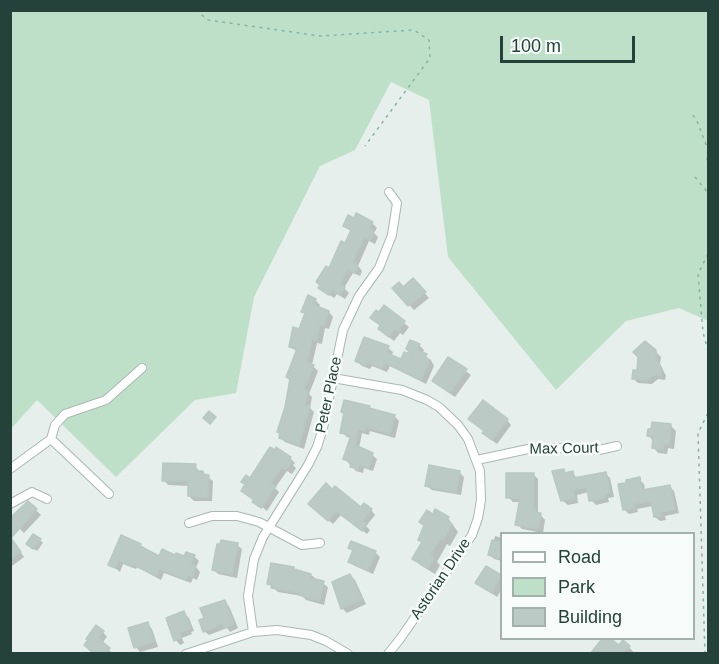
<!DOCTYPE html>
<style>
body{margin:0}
#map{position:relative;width:719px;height:664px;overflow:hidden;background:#e6efeb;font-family:Arial,sans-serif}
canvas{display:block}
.frame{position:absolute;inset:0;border:12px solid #24423a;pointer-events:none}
.legend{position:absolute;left:500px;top:532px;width:195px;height:108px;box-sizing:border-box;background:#f7fbf9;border:2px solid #a3b1ad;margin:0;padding:8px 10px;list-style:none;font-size:18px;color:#24423a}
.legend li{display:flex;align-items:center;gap:12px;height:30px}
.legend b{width:30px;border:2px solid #a3b1ad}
.scale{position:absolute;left:500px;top:36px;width:135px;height:27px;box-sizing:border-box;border:3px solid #24423a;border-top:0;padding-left:8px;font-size:18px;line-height:21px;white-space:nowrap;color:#24423a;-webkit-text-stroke:4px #f7fbf9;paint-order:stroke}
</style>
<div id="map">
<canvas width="719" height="664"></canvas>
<div class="frame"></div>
<ul class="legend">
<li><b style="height:8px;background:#fff"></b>Road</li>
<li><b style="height:16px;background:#bfe0c8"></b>Park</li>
<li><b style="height:16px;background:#bbcac4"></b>Building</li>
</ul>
<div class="scale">100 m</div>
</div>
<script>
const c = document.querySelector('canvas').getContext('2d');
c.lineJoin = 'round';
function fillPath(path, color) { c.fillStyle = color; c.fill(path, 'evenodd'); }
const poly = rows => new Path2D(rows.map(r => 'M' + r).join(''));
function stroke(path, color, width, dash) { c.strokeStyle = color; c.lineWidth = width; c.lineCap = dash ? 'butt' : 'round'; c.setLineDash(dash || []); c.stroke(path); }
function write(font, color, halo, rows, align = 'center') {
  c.font = font + ' Arial,sans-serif'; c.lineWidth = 5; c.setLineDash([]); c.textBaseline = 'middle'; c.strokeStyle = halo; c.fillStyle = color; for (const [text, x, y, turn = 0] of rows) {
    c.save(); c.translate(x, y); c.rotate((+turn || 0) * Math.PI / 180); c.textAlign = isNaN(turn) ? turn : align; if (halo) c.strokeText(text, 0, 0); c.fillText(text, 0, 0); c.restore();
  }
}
fillPath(poly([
 [11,11,708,11,708,321,679,308,626,321,556,390,448,257,429,100,391,82,355,150,320,166,254,297,236,393,195,400,116,477,37,400,11,429]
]), '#bfe0c8');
fillPath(poly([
 [372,223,377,228,374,233,378,237,375,244,369,241,358,266,362,271,360,276,353,273,344,288,349,293,345,299,337,294,334,298,320,288,352,232,345,226],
 [413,280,429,298,414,310,394,289,403,289],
 [315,300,320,305,319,308,329,312,333,317,329,329,325,328,322,344,317,343,312,365,318,371,309,394,312,397,310,408,314,412,304,449,285,442,280,438,297,352,290,346,300,330,306,314,303,311],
 [384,308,409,327,403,335,400,333,394,341,384,333,382,326,379,314],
 [419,345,424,350,422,354,431,360,434,366,426,384,390,366,387,372,372,366,370,369,362,366,357,361,388,348,393,352,391,357,402,361,415,356,407,349],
 [655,351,661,357,660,364,666,376,665,380,658,379,652,384,638,383,633,378],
 [449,359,471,375,455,397,438,385],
 [369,407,373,411,394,416,399,421,395,438,370,431,369,435,362,433,359,448,372,455,377,459,373,471,364,468,363,473,356,471,345,459,351,438,347,437,342,432,345,414,343,412],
 [507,420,511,425,497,444,489,438],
 [671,426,676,431,674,449,668,448,667,454,658,453,654,448,653,441,649,436],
 [290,458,295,463,293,465,296,468,292,474,287,471,275,488,279,492,267,511,243,491,250,480],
 [195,466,200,472,213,481,212,501,194,501,189,496,190,486,168,485,164,480],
 [563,470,567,474,572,473,578,479,606,474,610,478,614,497,608,498,609,502,596,505,591,500,589,492,577,495,578,503,568,505,563,501],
 [459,472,464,477,461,495,432,490,427,486],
 [533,474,538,479,538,512,545,520,543,533,522,529,517,524,520,502,513,502,508,497],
 [639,479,644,484,645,491,669,486,674,491,679,513,665,516,666,520,660,521,655,517,653,506,637,509,638,512,629,514,624,509],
 [28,503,41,515,24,533,11,520],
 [315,508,371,510,375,515,366,526,370,530,367,534,341,515,333,524],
 [448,518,458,532,450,546,447,544,437,562,440,565,435,574,420,565,414,558],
 [495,536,502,538,502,561,494,559,490,554],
 [10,538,24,557,12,566,10,564],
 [40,540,43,543,37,551,31,547],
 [140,545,160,558,194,556,199,561,196,567,200,572,197,580,193,578,191,583,164,573,161,580,137,567,136,569,123,564,120,572,110,564],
 [237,545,242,549,237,578,218,574,214,570],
 [349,548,375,552,380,557,373,574,355,566,350,562,354,552],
 [293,568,296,571,311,575,328,587,324,605,306,600,302,596,278,592,269,584],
 [486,568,502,577,502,589,497,597,477,583],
 [350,575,355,580,366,604,347,613,342,608],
 [224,602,229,606,238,628,230,632,227,628,209,635,204,631],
 [184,613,189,618,194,631,191,632,192,634,182,638,184,643,180,645,176,640],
 [147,624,152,629,158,647,140,652,136,647],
 [103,632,107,637,102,643,113,654,95,654,86,645],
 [604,638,609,638,619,647,629,647,635,654,592,654]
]), '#0003');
const building = poly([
 [356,213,373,222,369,229,374,231,370,240,364,237,353,262,358,265,355,273,348,270,340,284,345,287,340,295,332,290,329,295,318,288,320,285,316,282,326,266,329,268,341,241,345,243,351,230,343,226,348,215,354,218,356,213],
 [413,278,426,292,408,306,392,288,399,282,403,287,413,278],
 [308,295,316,299,314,305,329,311,324,326,320,324,317,340,312,339,307,362,314,365,304,390,308,391,305,405,310,406,299,445,279,438,280,433,277,432,285,407,290,379,286,377,297,349,289,347,293,327,299,329,305,313,301,312,308,295],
 [384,305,405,321,398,332,395,329,389,337,378,329,380,325,370,318,376,310,379,312,384,305],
 [364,337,389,346,387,353,401,359,404,352,412,354,406,349,410,340,420,344,417,350,427,354,425,358,430,360,421,380,385,363,382,368,367,362,366,366,355,361,364,337],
 [645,341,656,350,656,358,662,369,661,376,653,375,647,380,632,379,633,370,637,370,638,357,633,352,645,341],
 [448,357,467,369,450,393,432,381,448,357],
 [344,400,370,406,369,408,395,415,390,434,365,427,365,431,358,429,355,445,373,453,369,468,359,465,358,469,350,467,351,462,343,459,351,435,340,433,344,413,341,412,344,400],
 [483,400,508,419,492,440,482,433,484,431,468,419,483,400],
 [209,411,216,417,210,424,203,418,209,411],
 [652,422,671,424,669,444,664,444,663,450,652,448,653,437,647,436,648,429,651,429,652,422],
 [270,447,275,450,276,447,291,457,289,460,292,462,286,470,282,467,271,483,276,486,261,508,252,502,254,500,241,491,245,484,241,482,246,475,250,478,270,447],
 [163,463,196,464,195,471,203,471,203,474,209,475,208,497,188,496,188,481,162,481,163,463],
 [429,465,460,471,456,492,425,486,429,465],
 [564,469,565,473,573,471,574,478,606,472,610,492,604,494,605,498,589,501,587,487,573,490,575,498,561,501,552,471,564,469],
 [506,473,534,473,533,508,536,508,535,513,541,513,538,529,515,525,520,498,506,498,506,473],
 [640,477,642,490,670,485,675,509,661,512,662,516,654,517,651,501,633,504,634,508,623,510,618,484,626,483,626,480,640,477],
 [326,483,332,489,335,486,361,507,364,503,372,509,362,521,367,524,362,531,336,511,328,521,308,504,326,483],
 [28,501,37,509,11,538,21,552,10,559,10,518,28,501],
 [435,509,449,517,447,521,452,524,443,540,440,539,430,555,434,558,428,568,412,559,422,542,418,540,424,525,419,522,427,510,433,514,435,509],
 [33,534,41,539,33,549,26,544,33,534],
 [121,535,141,544,140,546,159,556,162,549,175,555,176,553,184,556,186,552,195,555,191,564,196,566,192,576,188,575,186,579,159,569,156,576,132,564,131,566,119,560,115,568,108,565,121,535],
 [221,540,238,543,232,574,212,570,217,544,220,544,221,540],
 [492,540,501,543,501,559,488,555,492,540],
 [351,541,376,551,368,570,348,562,353,550,348,548,351,541],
 [271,563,294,567,294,569,311,574,310,578,324,581,319,601,299,595,300,593,271,588,272,585,267,584,271,563],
 [486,566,501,575,492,593,475,583,486,566],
 [350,574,362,599,341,609,332,582,350,574],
 [225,600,234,624,224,628,222,624,203,632,199,620,204,618,200,608,225,600],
 [184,611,191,628,179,633,181,638,174,641,166,618,184,611],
 [148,622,154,642,134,648,128,628,148,622],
 [96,625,104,631,98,638,110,648,106,654,94,654,84,645,88,640,86,639,96,625],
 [602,639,611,639,619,645,623,640,630,646,623,654,590,654,602,639]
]);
fillPath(building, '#bbcac4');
stroke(building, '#b8c9c2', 1.5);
const minor = poly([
 [333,378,402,390,427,400,439,407,458,425,468,439,480,471,481,500,478,518,472,535,400,639,388,654],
 [51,439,109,494],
 [477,460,528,449,565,448,599,450,617,446],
 [10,469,51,439,55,425,65,414,106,400,142,368],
 [10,504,32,492,47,499],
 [189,523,212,516,237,516,259,522,302,545,320,543],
 [253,632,248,596,254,559,263,537,308,465,317,447,323,428,343,330,359,296,379,268,392,235,397,203,389,192],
 [186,654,253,632,277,630,311,635,326,641,348,654]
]);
stroke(minor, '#a8b8b2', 10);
stroke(poly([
 [196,10,208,20,320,36,414,30,429,40,430,58,365,146],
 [708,58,708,75],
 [693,115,697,121,708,150],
 [708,150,707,157,708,168],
 [695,177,708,193],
 [708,254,698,274,703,332,708,351],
 [705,654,698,433,708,413]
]), '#86b3a5', 1.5, [3, 4.5]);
stroke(minor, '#fff', 8);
write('15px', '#24423a', '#f7fbf9', [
 ["Peter Place",329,395,-78],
 ["Max Court",564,449,-1],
 ["Astorian Drive",441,579,-56]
]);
</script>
